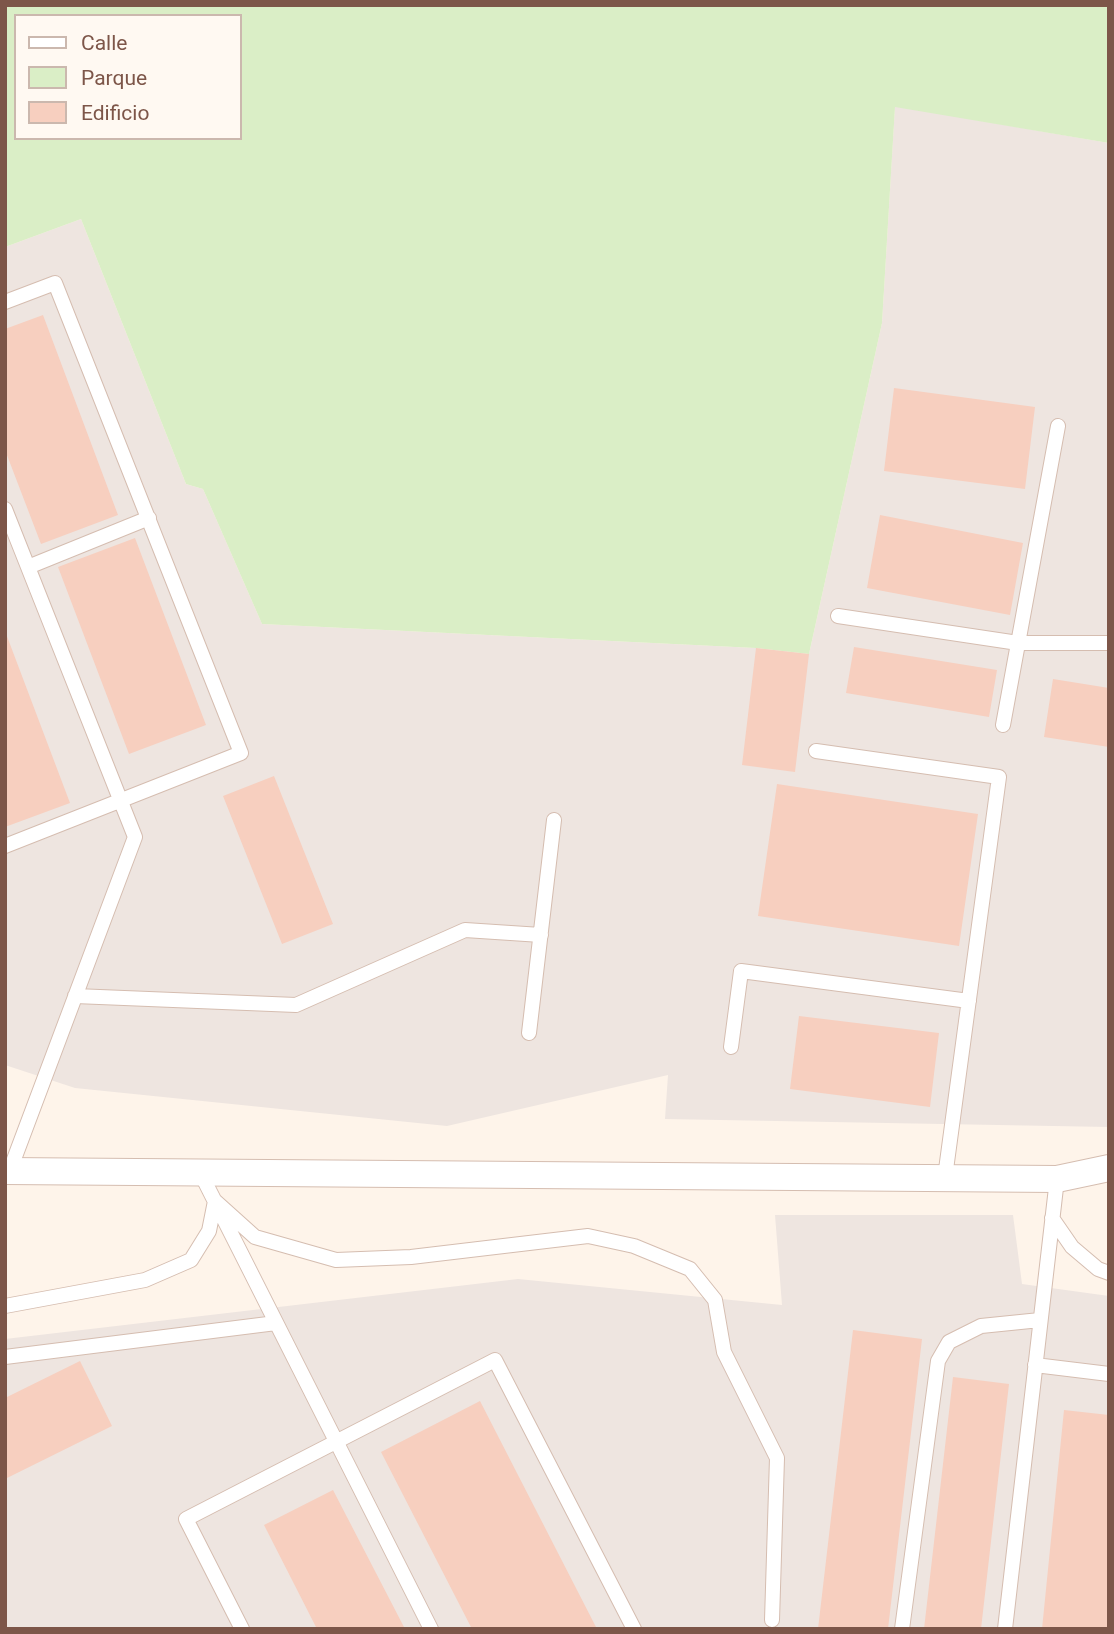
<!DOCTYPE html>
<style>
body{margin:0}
#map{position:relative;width:1114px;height:1634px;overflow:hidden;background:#fef4ea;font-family:Roboto,sans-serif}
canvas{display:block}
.frame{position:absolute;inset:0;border:7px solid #7d5649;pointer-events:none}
.legend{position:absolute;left:14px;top:14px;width:228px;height:126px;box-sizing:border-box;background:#fff9f2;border:2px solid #cbb8ae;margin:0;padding:9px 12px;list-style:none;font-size:21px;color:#7d5649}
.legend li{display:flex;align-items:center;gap:14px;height:35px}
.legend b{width:35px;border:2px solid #cbb8ae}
</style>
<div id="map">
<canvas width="1114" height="1634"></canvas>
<div class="frame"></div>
<ul class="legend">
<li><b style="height:9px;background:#fff"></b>Calle</li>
<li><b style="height:19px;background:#daeec6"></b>Parque</li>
<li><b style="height:19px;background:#f7cfbf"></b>Edificio</li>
</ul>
</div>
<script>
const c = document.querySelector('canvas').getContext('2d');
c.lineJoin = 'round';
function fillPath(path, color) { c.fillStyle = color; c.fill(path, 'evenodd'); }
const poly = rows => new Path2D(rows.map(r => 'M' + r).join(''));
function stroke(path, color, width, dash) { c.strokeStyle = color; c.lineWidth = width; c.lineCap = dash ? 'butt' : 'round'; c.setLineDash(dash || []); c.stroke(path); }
fillPath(poly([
 [895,106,1109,143,1109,1127,665,1119,668,1075,447,1126,75,1088,5,1065,5,247,81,219,186,484,203,489,262,624,756,648,809,654,882,323],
 [775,1215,1013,1215,1022,1284,1109,1296,1109,1629,5,1629,5,1339,518,1279,782,1305]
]), '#eee5e0');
fillPath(poly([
 [5,5,1109,5,1109,143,895,107,882,323,809,654,756,648,262,624,203,489,186,484,81,219,5,247],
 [16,16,240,16,240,138,16,138]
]), '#daeec6');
fillPath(poly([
 [43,315,118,515,41,544,5,450,5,329],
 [894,388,1035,407,1025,489,884,471],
 [880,515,1023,543,1010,615,867,588],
 [135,538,206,725,129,754,58,567],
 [5,631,70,803,5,827],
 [854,647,997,670,989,717,846,693],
 [756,648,809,654,795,772,742,765],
 [1053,679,1109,688,1109,747,1044,737],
 [274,776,333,924,282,944,223,796],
 [777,784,978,814,959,946,758,916],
 [799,1016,939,1033,930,1107,790,1089],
 [853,1330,922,1339,888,1629,818,1629],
 [80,1361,112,1426,5,1479,5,1398],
 [953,1377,1009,1384,981,1629,924,1629],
 [480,1401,597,1629,472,1629,381,1452],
 [1064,1410,1109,1415,1109,1629,1042,1629],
 [333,1490,405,1629,317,1629,264,1525]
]), '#f7cfbf');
const lane = poly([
 [5,302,55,283,241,753,5,846],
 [5,509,135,837,10,1170],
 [28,567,149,518],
 [838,616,1018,643,1109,643],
 [1003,725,1058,426],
 [816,751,999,777,945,1177],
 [75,996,296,1005,465,930,541,935],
 [529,1033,554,820],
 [731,1047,741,971,969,1001],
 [200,1172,431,1629],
 [1052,1218,1072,1247,1098,1269,1109,1273],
 [5,1306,145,1280,191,1260,209,1231,215,1201,255,1237,336,1260,411,1257,588,1236,634,1246,690,1269,715,1300,724,1352,777,1458,772,1620],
 [5,1357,276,1323],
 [1035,1365,1109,1374],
 [242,1629,186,1519,495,1360,634,1629],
 [902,1629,938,1361,949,1342,981,1326,1040,1320],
 [1005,1629,1057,1179]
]);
const street = poly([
 [5,1171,1057,1179,1109,1168]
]);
stroke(lane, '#d5bdb0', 16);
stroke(street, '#d5bdb0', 28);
stroke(lane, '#fff', 14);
stroke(street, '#fff', 26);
</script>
